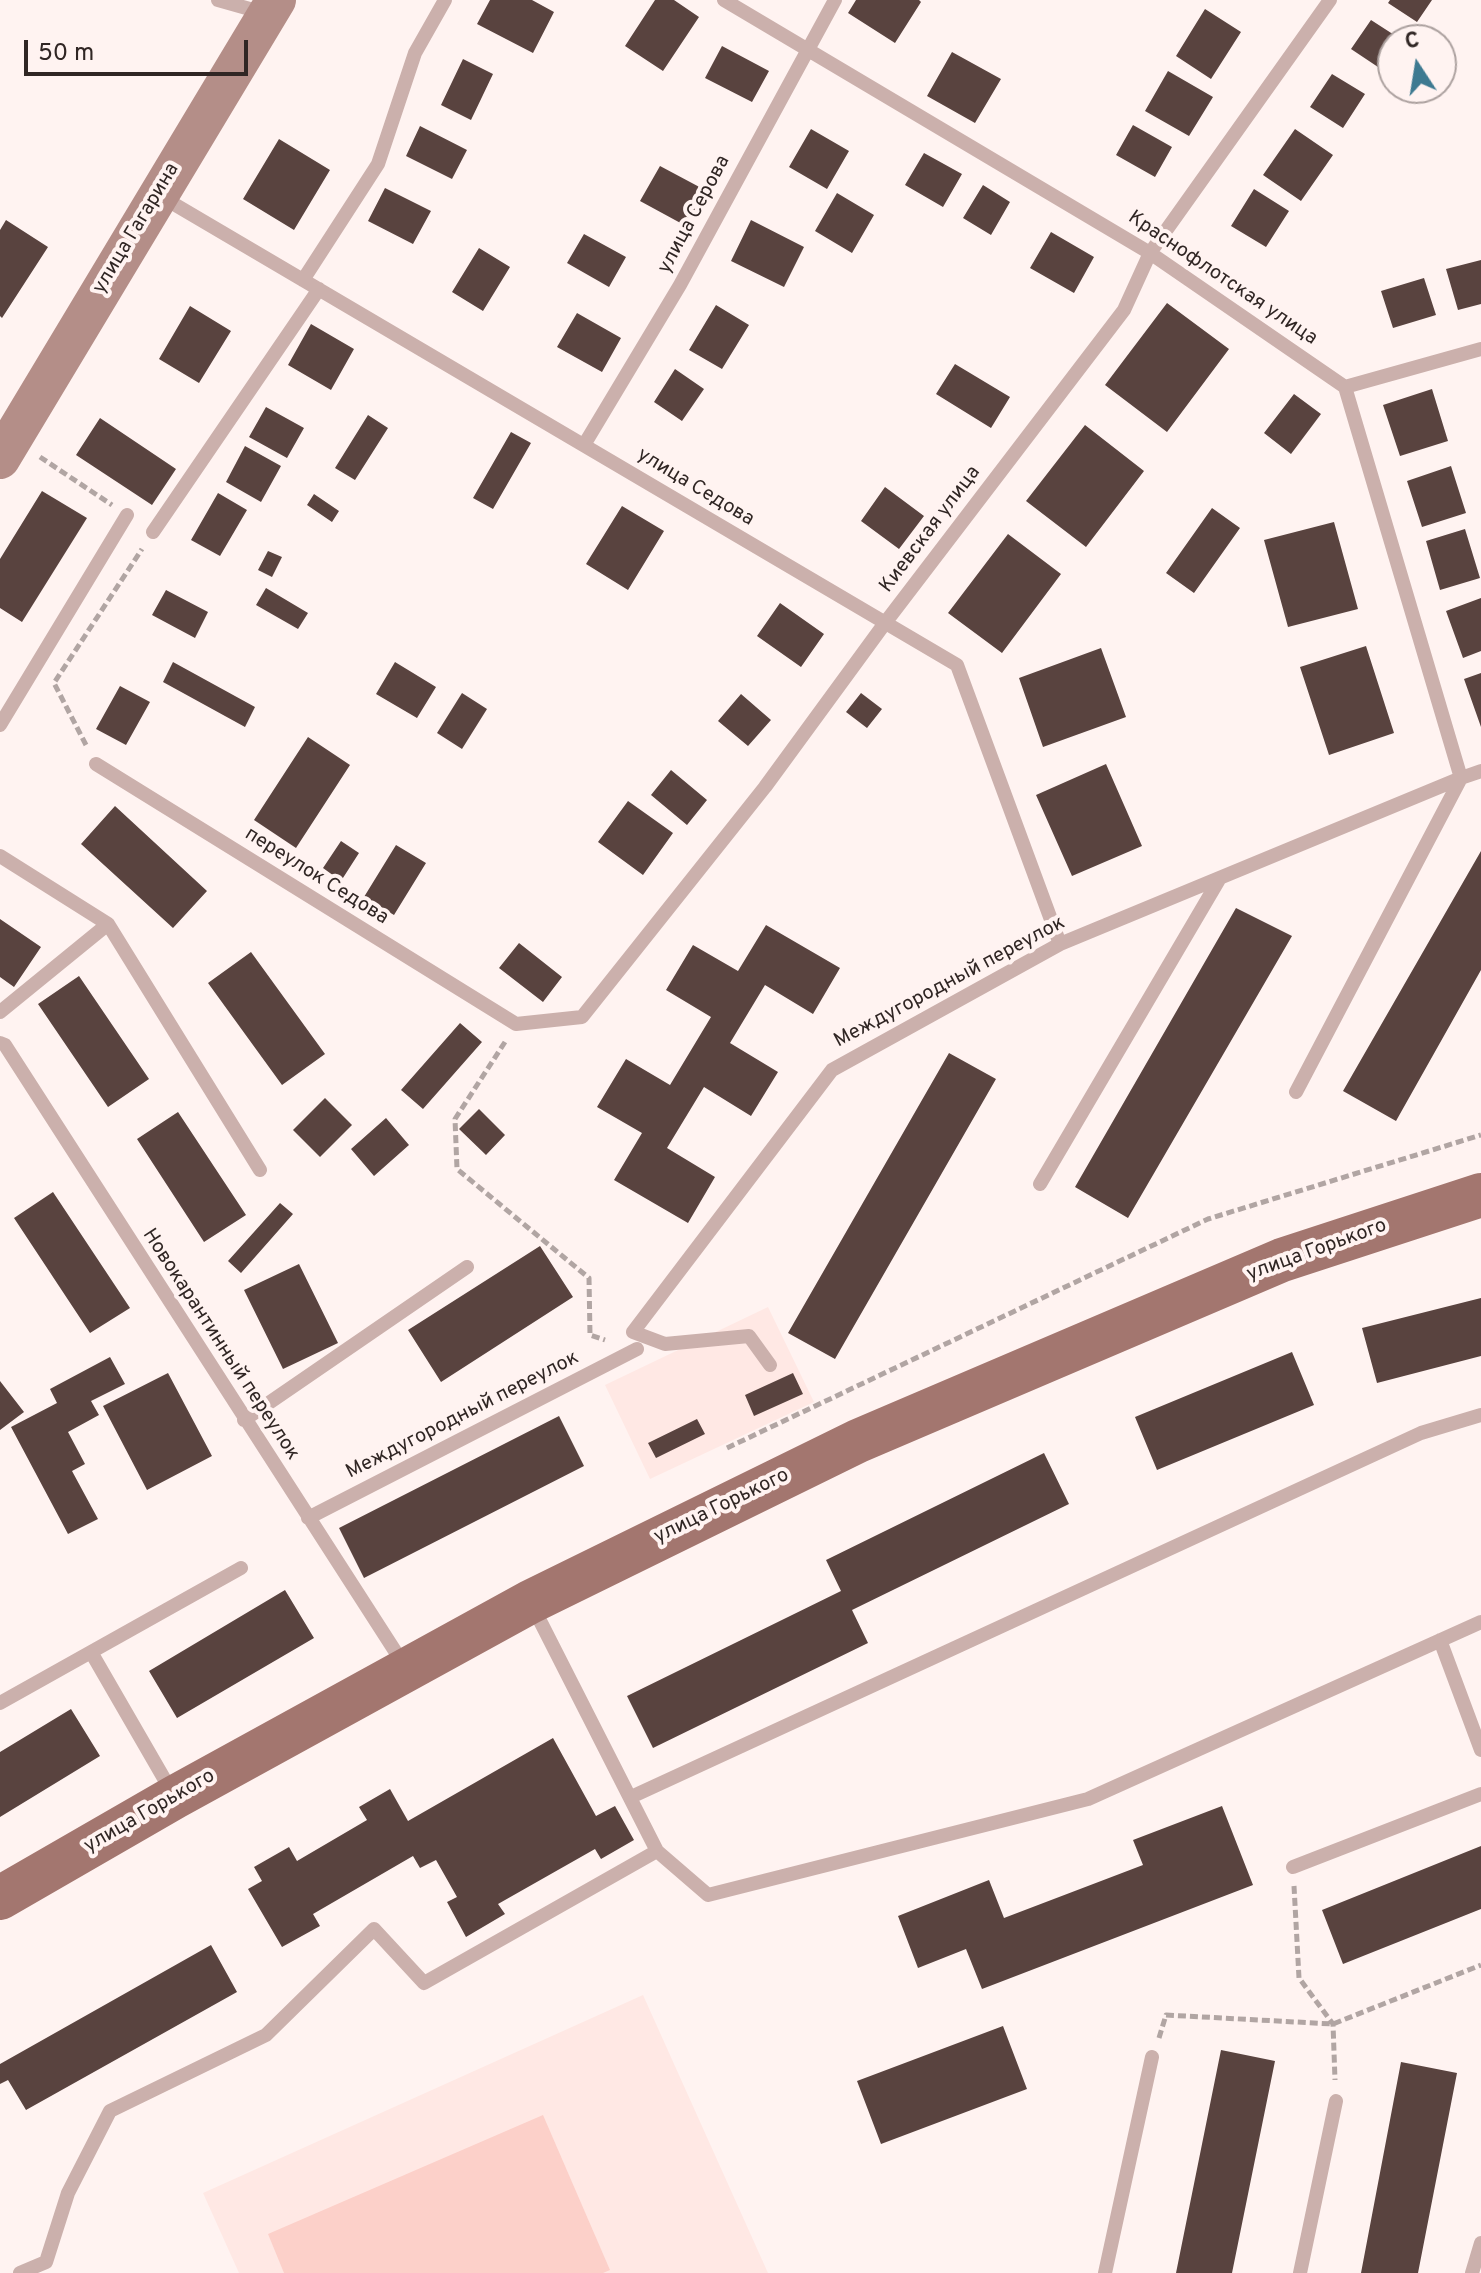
<!DOCTYPE html>
<meta charset="utf-8">
<style>
body{margin:0}
#map{position:relative;width:1481px;height:2273px;overflow:hidden;background:#fff3f1;font-family:Overpass,sans-serif}
canvas{display:block}
.north{position:absolute;left:1377px;top:24px;width:80px;height:80px;box-sizing:border-box;background:#fff3f1;border:2px solid #aca19f;border-radius:50%;rotate:348deg;font-size:22px;font-weight:700;line-height:32px;text-align:center;color:#302624}
.north::after{content:'';display:block;margin:auto;width:28px;height:36px;background:#3e7a91;clip-path:polygon(50% 0,100% 100%,50% 72%,0 100%)}
.scale{position:absolute;left:24px;top:40px;width:224px;height:36px;box-sizing:border-box;border:4px solid #302624;border-top:0;padding-left:10px;font-size:24px;line-height:28px;white-space:nowrap;color:#302624;-webkit-text-stroke:6px #fff3f1;paint-order:stroke}
</style>
<div id="map">
<canvas width="1481" height="2273"></canvas>
<div class="north">С</div>
<div class="scale">50 m</div>
</div>
<script>
const c = document.querySelector('canvas').getContext('2d');
c.lineJoin = 'round';
function fillPath(path, color) { c.fillStyle = color; c.fill(path, 'evenodd'); }
const poly = rows => new Path2D(rows.map(r => 'M' + r).join(''));
function stroke(path, color, width, dash) { c.strokeStyle = color; c.lineWidth = width; c.lineCap = dash ? 'butt' : 'round'; c.setLineDash(dash || []); c.stroke(path); }
function write(font, color, halo, rows, align = 'center') {
  c.font = font + ' Overpass,sans-serif'; c.lineWidth = 8; c.setLineDash([]); c.textBaseline = 'middle'; c.strokeStyle = halo; c.fillStyle = color; for (const [text, x, y, turn = 0] of rows) {
    c.save(); c.translate(x, y); c.rotate((+turn || 0) * Math.PI / 180); c.textAlign = isNaN(turn) ? turn : align; if (halo) c.strokeText(text, 0, 0); c.fillText(text, 0, 0); c.restore();
  }
}
fillPath(poly([
 [768,1307,814,1402,650,1479,605,1385],
 [643,1995,768,2273,239,2273,203,2193]
]), '#ffe8e4');
fillPath(poly([
 [543,2115,610,2270,603,2273,284,2273,268,2234]
]), '#fcd0c9');
fillPath(poly([
 [490,0,532,0,554,12,533,53,477,24],
 [655,0,674,0,699,17,663,71,625,46],
 [856,0,919,0,921,2,895,43,848,13],
 [1390,0,1432,0,1417,22,1388,3],
 [1205,9,1241,32,1211,79,1176,56],
 [1371,20,1402,40,1393,40,1393,57,1384,71,1351,49],
 [722,46,769,71,752,102,705,78],
 [952,52,1001,79,975,123,927,96],
 [463,59,493,74,471,120,441,105],
 [1168,71,1213,97,1189,136,1145,111],
 [1332,74,1365,94,1343,128,1310,107],
 [1133,125,1172,147,1155,177,1116,155],
 [420,126,467,150,452,179,406,156],
 [811,129,849,151,827,189,789,167],
 [1295,129,1333,155,1301,201,1263,175],
 [279,139,330,170,294,230,243,199],
 [924,153,962,174,943,207,905,185],
 [660,166,705,190,686,226,640,201],
 [983,185,1010,202,991,235,963,218],
 [385,188,431,211,413,244,368,221],
 [1254,189,1289,211,1266,247,1231,226],
 [837,193,874,215,852,253,815,231],
 [6,220,48,247,2,318,0,316,0,230],
 [751,220,804,247,784,287,731,261],
 [1051,232,1094,257,1074,293,1030,268],
 [584,234,626,257,609,287,567,263],
 [479,248,510,267,483,311,452,292],
 [1481,260,1481,304,1458,310,1446,269],
 [1424,278,1436,315,1393,328,1381,291],
 [1167,303,1229,349,1167,432,1105,385],
 [716,305,749,325,722,369,689,350],
 [190,306,231,331,199,383,159,359],
 [577,313,621,338,602,372,557,347],
 [311,324,354,349,331,390,288,365],
 [955,364,1010,397,991,428,936,394],
 [675,369,704,389,682,421,654,402],
 [1432,389,1448,441,1400,456,1383,405],
 [1294,394,1321,414,1291,454,1264,433],
 [266,407,304,428,287,458,249,437],
 [368,415,388,428,355,480,335,468],
 [100,418,176,469,152,505,76,455],
 [1085,425,1144,471,1086,547,1026,501],
 [511,432,531,443,493,509,473,498],
 [245,446,281,466,261,502,226,482],
 [1451,466,1466,513,1422,527,1407,481],
 [885,487,924,516,899,549,861,521],
 [42,491,87,518,22,622,0,608,0,559],
 [218,493,247,510,220,556,191,540],
 [314,494,339,511,332,522,307,505],
 [622,506,664,531,628,590,586,564],
 [1212,508,1240,528,1194,593,1166,573],
 [1334,522,1358,609,1288,627,1264,540],
 [1465,529,1480,578,1440,590,1426,541],
 [1008,534,1061,574,1002,653,948,613],
 [268,551,282,557,272,577,258,570],
 [266,588,308,613,298,629,256,605],
 [166,590,208,612,195,638,152,615],
 [1481,598,1481,651,1463,658,1446,611],
 [780,603,824,634,801,667,757,636],
 [1366,646,1394,733,1329,755,1300,667],
 [1101,648,1126,717,1043,747,1019,678],
 [173,662,255,707,245,727,163,682],
 [395,662,436,687,417,718,376,694],
 [1481,673,1481,727,1464,679],
 [120,686,150,702,126,745,96,729],
 [462,693,487,709,462,749,437,733],
 [861,693,882,709,867,728,846,712],
 [741,694,771,720,748,746,718,721],
 [308,737,350,765,296,848,254,820],
 [1106,764,1142,846,1072,876,1036,795],
 [671,770,707,800,687,825,651,795],
 [628,801,673,833,643,875,598,842],
 [115,806,207,891,173,928,81,844],
 [341,841,359,853,341,881,323,868],
 [396,845,426,863,394,915,364,897],
 [1481,851,1481,970,1396,1121,1343,1091],
 [1236,908,1292,936,1128,1218,1075,1187],
 [0,919,41,947,14,987,0,977],
 [766,925,840,968,813,1014,765,985,730,1043,778,1072,751,1116,704,1087,667,1148,715,1177,688,1223,614,1180,642,1133,597,1107,626,1059,670,1085,711,1017,666,990,693,945,738,971],
 [519,943,562,977,543,1002,499,968],
 [251,952,325,1054,282,1085,208,983],
 [79,976,149,1079,108,1107,38,1004],
 [460,1023,482,1042,423,1109,401,1090],
 [949,1053,996,1079,835,1359,788,1333],
 [325,1098,352,1125,320,1157,293,1130],
 [479,1109,505,1135,486,1155,459,1129],
 [178,1112,246,1215,204,1242,137,1139],
 [386,1118,409,1145,374,1176,351,1149],
 [53,1192,130,1308,90,1333,14,1218],
 [280,1203,293,1214,241,1273,228,1261],
 [540,1246,573,1297,441,1382,408,1330],
 [299,1264,338,1343,283,1369,244,1290],
 [1481,1298,1481,1356,1377,1383,1362,1328],
 [1292,1352,1314,1405,1157,1470,1135,1417],
 [110,1357,125,1384,91,1401,99,1415,68,1432,85,1464,72,1471,98,1519,68,1534,11,1427,57,1403,50,1389],
 [168,1373,212,1456,147,1490,103,1406],
 [793,1373,803,1394,754,1416,745,1395],
 [0,1381,24,1412,0,1430],
 [559,1416,584,1466,364,1578,339,1528],
 [697,1419,705,1434,656,1458,648,1443],
 [1044,1453,1069,1504,852,1610,868,1643,653,1748,627,1696,841,1591,826,1560],
 [285,1590,314,1638,177,1718,149,1671],
 [71,1709,100,1756,0,1817,0,1752],
 [553,1738,596,1816,615,1806,634,1840,601,1859,595,1849,498,1904,505,1914,466,1937,447,1902,457,1897,436,1860,420,1868,413,1856,313,1914,320,1926,282,1947,248,1889,262,1881,254,1867,289,1847,297,1861,367,1820,359,1807,390,1789,408,1821],
 [1222,1806,1253,1885,982,1989,966,1949,918,1968,898,1916,989,1880,1004,1918,1143,1865,1133,1840],
 [1481,1846,1481,1909,1343,1964,1322,1910],
 [211,1945,237,1992,26,2110,8,2080,0,2084,0,2064],
 [1003,2026,1027,2089,881,2144,857,2081],
 [1221,2050,1275,2061,1232,2273,1176,2273],
 [1401,2062,1457,2073,1418,2273,1361,2273]
]), '#59433f');
stroke(poly([
 [40,457,112,505],
 [86,745,54,683,142,549],
 [505,1042,455,1119,457,1169,589,1278,590,1335,605,1340],
 [727,1448,1208,1219,1481,1135],
 [1294,1886,1299,1978,1333,2024,1335,2080],
 [1159,2038,1166,2015,1333,2024,1481,1965]
]), '#b1a5a3', 5, [8, 4]);
stroke(poly([
 [218,0,264,13],
 [724,0,1150,253,1345,387,1461,778,1296,1092],
 [162,197,957,665,1060,944],
 [303,280,378,164,415,53,445,0],
 [1345,387,1481,349],
 [584,445,680,285,835,0],
 [153,532,319,289],
 [0,725,127,515],
 [96,764,516,1024,582,1017,765,787,885,623,1124,310,1150,253,1330,0],
 [0,856,108,924],
 [0,1012,108,924,260,1170],
 [0,1043,5,1045,404,1665],
 [1040,1184,1220,878],
 [770,1365,749,1336,665,1344,633,1332,832,1070,1060,944,1461,778,1481,771],
 [244,1420,467,1267],
 [308,1518,637,1349],
 [533,1607,657,1851,708,1895,1088,1799,1481,1622],
 [1440,1640,1481,1750],
 [91,1652,173,1794],
 [0,1703,241,1568],
 [631,1797,1421,1433,1481,1415],
 [1293,1867,1481,1794],
 [20,2273,46,2262,68,2193,110,2111,266,2035,374,1929,424,1983,657,1851],
 [1105,2273,1152,2057],
 [1300,2273,1336,2101],
 [1472,2273,1481,2243]
]), '#cbb0ac', 14);
stroke(poly([
 [0,459,276,0]
]), '#b48e88', 40);
stroke(poly([
 [0,1898,175,1797,530,1602,858,1441,1282,1260,1481,1195]
]), '#a3766f', 44);
write('20px', '#302624', '#fff3f1', [
 ["улица Серова",695,215,-62],
 ["улица Гагарина",137,229,-59],
 ["Краснофлотская улица",1222,279,34],
 ["улица Седова",695,488,31],
 ["Киевская улица",931,530,-53],
 ["переулок Седова",316,877,32],
 ["Междугородный переулок",950,983,-28],
 ["улица Горького",1317,1251,-20],
 ["Новокарантинный переулок",220,1345,57],
 ["Междугородный переулок",463,1416,-27],
 ["улица Горького",722,1507,-26],
 ["улица Горького",150,1812,-30]
]);
</script>
